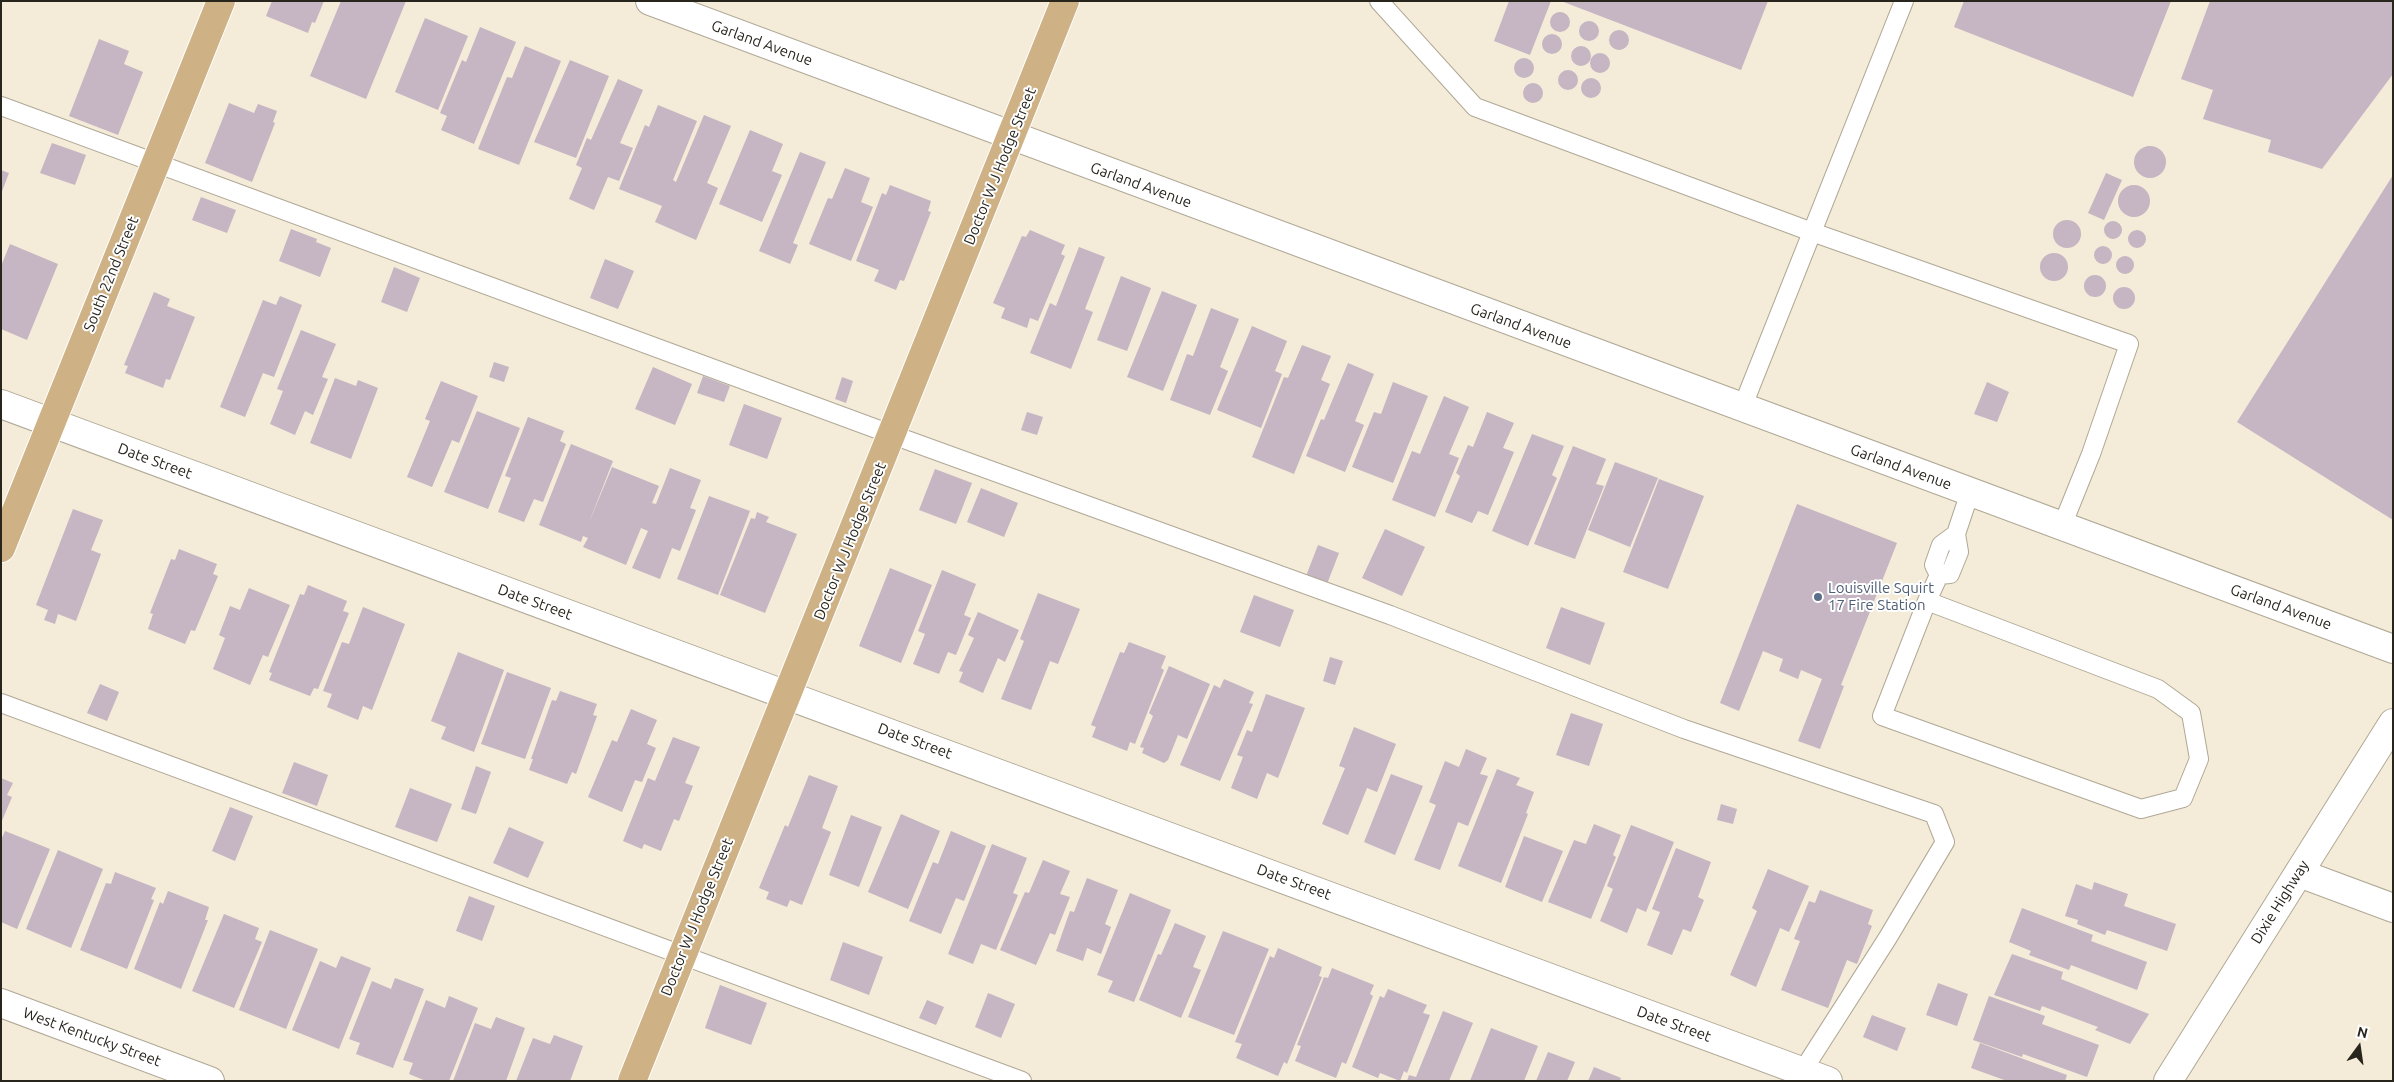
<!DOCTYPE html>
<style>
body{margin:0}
#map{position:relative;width:2394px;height:1082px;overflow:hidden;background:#f4ebd8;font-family:Ubuntu,sans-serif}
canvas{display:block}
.frame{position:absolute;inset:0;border:2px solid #28251d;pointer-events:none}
.north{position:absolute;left:2334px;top:1022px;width:50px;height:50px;-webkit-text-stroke:4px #fff;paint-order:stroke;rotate:14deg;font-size:14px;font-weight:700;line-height:20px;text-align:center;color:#28251d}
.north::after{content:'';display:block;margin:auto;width:18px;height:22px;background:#28251d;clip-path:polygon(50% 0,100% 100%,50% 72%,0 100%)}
</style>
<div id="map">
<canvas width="2394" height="1082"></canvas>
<div class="frame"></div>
<div class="north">N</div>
</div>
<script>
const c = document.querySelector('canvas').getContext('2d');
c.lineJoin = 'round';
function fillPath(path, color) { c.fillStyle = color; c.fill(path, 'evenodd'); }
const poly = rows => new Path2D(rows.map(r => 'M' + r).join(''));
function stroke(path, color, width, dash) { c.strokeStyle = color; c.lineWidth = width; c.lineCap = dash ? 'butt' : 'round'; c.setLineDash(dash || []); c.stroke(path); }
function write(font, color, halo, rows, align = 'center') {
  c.font = font + ' Ubuntu,sans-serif'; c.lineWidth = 4; c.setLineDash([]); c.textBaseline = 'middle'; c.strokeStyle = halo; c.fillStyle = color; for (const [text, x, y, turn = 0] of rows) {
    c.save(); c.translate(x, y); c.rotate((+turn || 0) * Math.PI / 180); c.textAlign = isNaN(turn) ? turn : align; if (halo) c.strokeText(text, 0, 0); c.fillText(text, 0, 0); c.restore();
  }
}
fillPath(poly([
 [272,1,324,1,315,23,312,22,308,33,266,16],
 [341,1,406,1,366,99,310,76],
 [1509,1,1551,1,1530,55,1494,41],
 [1561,1,1768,1,1741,70],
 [1964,1,2171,1,2133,97,1954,27],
 [2210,1,2393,1,2393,74,2322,169,2268,152,2271,140,2203,119,2213,90,2181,79],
 '1550 22a10 10 0 1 1 20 0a10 10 0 1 1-20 0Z',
 [425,18,468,36,438,110,395,92],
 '1579 31a10 10 0 1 1 20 0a10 10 0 1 1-20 0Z',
 [480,27,516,42,474,144,441,130,447,116,440,113,462,60,466,62],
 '1609 40a10 10 0 1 1 20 0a10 10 0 1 1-20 0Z',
 '1542 44a10 10 0 1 1 20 0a10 10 0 1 1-20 0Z',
 [99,39,129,51,124,64,143,72,118,135,69,116],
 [525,46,561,61,519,165,478,149,507,77,512,78],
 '1571 56a10 10 0 1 1 20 0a10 10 0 1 1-20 0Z',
 '1590 63a10 10 0 1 1 20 0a10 10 0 1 1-20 0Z',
 '1514 68a10 10 0 1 1 20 0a10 10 0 1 1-20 0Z',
 [570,60,609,76,576,158,534,142],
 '1558 80a10 10 0 1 1 20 0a10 10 0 1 1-20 0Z',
 '1581 88a10 10 0 1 1 20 0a10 10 0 1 1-20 0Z',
 [618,79,643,90,620,143,633,148,619,181,608,177,594,210,569,199,582,168,576,165,587,138,591,140],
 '1523 93a10 10 0 1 1 20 0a10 10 0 1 1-20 0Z',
 [229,103,254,113,258,104,277,111,273,122,275,123,252,182,205,163],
 [658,105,697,121,673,180,676,182,704,115,731,126,707,183,718,188,696,240,655,222,662,206,619,189,645,125,649,127],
 [750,130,783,144,772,171,782,175,762,222,719,204],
 [52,143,86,155,75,185,40,173],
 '2134 162a16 16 0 1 1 32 0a16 16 0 1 1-32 0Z',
 [800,152,826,162,793,243,798,245,790,264,759,251],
 [845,168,870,178,861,202,873,207,851,261,809,244,828,198,832,199],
 [1,170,9,173,1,194],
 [2106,173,2122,180,2104,220,2088,213],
 [2393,175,2393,520,2237,422],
 [890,185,931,201,928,211,931,212,904,281,900,280,896,290,874,281,879,270,856,261,882,193,886,195],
 '2118 201a16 16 0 1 1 32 0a16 16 0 1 1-32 0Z',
 [201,197,236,210,227,233,192,220],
 '2053 234a14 14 0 1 1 28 0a14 14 0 1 1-28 0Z',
 '2104 230a9 9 0 1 1 18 0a9 9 0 1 1-18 0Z',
 [291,229,317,239,316,242,331,248,320,277,279,261],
 '2128 239a9 9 0 1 1 18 0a9 9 0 1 1-18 0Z',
 [1030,230,1065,245,1061,254,1065,256,1038,321,1030,318,1027,328,1001,318,1005,308,993,303,1022,236,1026,237],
 [10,244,58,264,27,340,1,329,1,266],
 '2094 255a9 9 0 1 1 18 0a9 9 0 1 1-18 0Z',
 [1079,247,1105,257,1085,309,1093,312,1071,369,1030,353,1050,303,1056,306],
 '2040 267a14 14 0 1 1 28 0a14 14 0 1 1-28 0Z',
 '2116 265a9 9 0 1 1 18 0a9 9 0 1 1-18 0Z',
 [605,259,634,271,618,309,590,298],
 [394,267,420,278,407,312,381,302],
 '2084 286a11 11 0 1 1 22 0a11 11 0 1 1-22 0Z',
 [1121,276,1151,288,1127,351,1097,340],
 '2113 298a11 11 0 1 1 22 0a11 11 0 1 1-22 0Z',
 [1162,291,1197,305,1163,391,1127,377],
 [154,292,170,299,167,306,195,317,170,380,166,379,163,388,125,373,128,366,124,365],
 [280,296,302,305,274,377,263,373,245,417,220,407,263,300,276,305],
 [1211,308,1239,319,1220,367,1228,371,1210,415,1170,400,1187,354,1193,356],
 [1252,326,1287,341,1275,371,1282,374,1261,428,1217,410],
 [301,330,336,344,322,377,328,379,313,415,305,411,295,435,270,424,283,391,277,389],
 [1302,345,1331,356,1321,380,1330,384,1294,474,1252,457,1284,377,1288,378],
 [494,362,509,367,504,382,489,377],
 [1348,363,1374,374,1355,421,1364,425,1345,472,1306,456,1321,419,1324,420],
 [653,367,692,384,675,425,635,409],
 [703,376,730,386,724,402,697,393],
 [842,377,853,381,846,403,835,399],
 [335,378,356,386,358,380,378,388,351,459,310,443],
 [441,381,478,396,459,443,452,440,432,487,407,477,430,421,425,419],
 [1393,382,1428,396,1393,483,1352,467,1374,412,1381,414],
 [1987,382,2009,392,1997,422,1974,414],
 [1444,396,1469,407,1449,454,1459,458,1435,517,1392,500,1412,451,1420,454],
 [744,404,782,418,767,459,729,445],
 [477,411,520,428,488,509,444,492],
 [1027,412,1043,417,1037,435,1021,430],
 [1487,412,1514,423,1503,448,1514,452,1488,515,1478,511,1472,523,1445,512,1460,476,1456,473,1468,445,1473,447],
 [528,417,564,431,560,441,566,444,543,502,534,499,524,522,498,512,511,478,505,476],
 [1532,434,1564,446,1552,475,1557,478,1528,546,1492,531],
 [571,444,613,461,588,525,612,467,659,486,652,503,656,504,670,468,701,480,690,508,696,510,680,551,672,548,660,579,632,568,648,531,641,528,626,565,583,547,588,538,583,536,581,542,539,525],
 [1573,446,1606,459,1596,484,1604,486,1575,559,1534,544],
 [1615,462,1658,478,1630,547,1588,530],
 [935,469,972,483,956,524,919,510],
 [1659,479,1704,496,1668,589,1623,572],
 [981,488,1018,503,1004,537,967,522],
 [709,496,750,511,718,595,677,579],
 [1797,504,1897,543,1841,685,1844,686,1820,749,1798,741,1822,679,1801,670,1798,679,1779,671,1783,659,1763,651,1739,711,1720,703],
 [73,509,103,520,91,550,101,554,76,621,58,614,55,624,44,620,48,610,36,605],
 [757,512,769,517,766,522,797,534,765,613,720,595,751,518,755,519],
 [1385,529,1425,547,1402,596,1362,578],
 [1318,545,1339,553,1327,584,1306,576],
 [179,549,217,564,213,574,218,576,195,631,191,630,185,644,148,629,153,614,150,613,171,559,175,560],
 [890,568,932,585,901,663,859,646],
 [942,570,976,584,964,615,971,618,956,655,948,652,939,674,913,664,925,634,918,631],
 [308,585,347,601,343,611,349,613,318,689,314,688,310,696,269,680,272,673,269,672,300,594,304,595],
 [249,588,290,605,268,657,263,655,250,685,213,669,225,638,219,635,230,606,240,610],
 [1038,593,1080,609,1058,664,1050,661,1031,710,1001,699,1024,641,1020,639],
 [1254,595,1294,610,1280,647,1240,632],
 [363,607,405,624,372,710,363,706,358,720,327,707,332,694,323,691,342,642,349,644],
 [1561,607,1605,623,1590,665,1546,648],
 [978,612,1019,630,1005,662,998,658,983,693,959,682,963,672,959,671,974,638,968,635],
 [1129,642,1166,656,1161,668,1164,670,1135,744,1130,742,1127,751,1092,737,1096,727,1091,725,1120,652,1124,653],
 [458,652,504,670,474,752,441,739,446,727,431,721],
 [1330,657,1343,661,1335,685,1323,681],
 [1169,666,1210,684,1187,739,1178,735,1168,760,1164,763,1142,753,1144,748,1140,747,1153,716,1149,713],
 [507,672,551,688,525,759,481,744],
 [1224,679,1254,692,1249,703,1253,704,1220,781,1180,765,1214,685,1220,688],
 [100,684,119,692,107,721,87,713],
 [560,691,597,704,593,715,597,716,576,774,572,772,567,784,529,770,533,759,531,759,552,700,556,701],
 [1266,694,1305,708,1278,778,1267,773,1257,799,1231,788,1243,757,1237,755,1247,730,1252,732],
 [631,709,657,720,647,744,656,748,642,782,635,780,622,812,588,797,612,740,617,742],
 [1571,713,1603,724,1589,766,1556,755],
 [1354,727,1396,744,1377,792,1367,788,1348,835,1322,824,1345,768,1339,766],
 [673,737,700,747,685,783,693,786,679,821,674,819,661,851,644,844,642,849,623,841,648,778,655,781],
 [1466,749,1487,758,1480,774,1488,776,1468,826,1458,822,1440,870,1414,860,1436,805,1429,802,1445,761,1459,767],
 [294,762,328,775,317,806,282,793],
 [476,766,491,772,476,814,461,809],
 [1497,769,1520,778,1516,785,1534,792,1526,813,1528,814,1501,883,1458,866],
 [1391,774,1423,786,1395,855,1364,842],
 [809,775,838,786,822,828,831,832,802,905,790,900,787,907,766,899,769,892,759,888,785,825,788,827],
 [1,778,13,783,7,795,12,797,1,823],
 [410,788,452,804,437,842,395,827],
 [1721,804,1737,809,1733,824,1717,820],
 [230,807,253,816,235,861,212,851],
 [901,814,940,831,908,909,868,892],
 [851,815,882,827,859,887,829,875],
 [1594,824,1621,835,1613,855,1616,857,1591,919,1548,902,1574,840,1586,844],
 [1631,825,1674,842,1646,912,1637,908,1627,933,1600,921,1613,889,1607,886],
 [509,827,544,842,528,878,493,863],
 [5,831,50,849,17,929,1,922,1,840],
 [951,831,986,846,964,901,956,898,941,934,909,921,933,862,938,864],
 [1524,836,1563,851,1542,902,1505,887],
 [992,844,1027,858,1013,893,1018,895,996,950,981,944,973,964,948,954],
 [1676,848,1711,862,1698,897,1704,900,1691,932,1683,929,1672,955,1647,945,1660,912,1652,909],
 [58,850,103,869,71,948,26,929],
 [1043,860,1070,871,1060,894,1070,897,1055,935,1050,933,1036,965,1000,950,1025,892,1029,893],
 [1768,869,1809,886,1789,932,1780,928,1756,987,1730,975,1757,911,1752,908],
 [115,872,156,888,151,899,154,900,127,969,80,950,106,883,111,884],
 [1087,878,1118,890,1105,924,1111,927,1101,954,1087,948,1083,961,1056,951,1070,911,1074,912],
 [2094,882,2128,894,2124,906,2176,924,2167,951,2107,930,2105,935,2077,924,2078,920,2065,916,2076,884,2092,890],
 [1820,890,1873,910,1868,924,1872,926,1857,964,1847,960,1828,1008,1781,990,1800,941,1794,939,1809,901,1815,903],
 [168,891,209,907,205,920,208,920,181,989,134,969,160,902,163,904],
 [1130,893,1171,910,1134,1002,1108,992,1113,981,1097,975],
 [469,896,495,906,482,941,456,931],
 [2022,908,2093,935,2091,941,2147,962,2137,990,2071,965,2069,970,2029,955,2031,951,2009,942],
 [224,914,259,928,255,939,262,942,234,1008,192,991],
 [1175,923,1206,936,1193,967,1201,970,1181,1018,1139,1000,1158,954,1161,955],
 [270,930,318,949,286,1029,239,1010],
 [1223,931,1269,949,1234,1035,1188,1017],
 [843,942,883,957,869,995,830,980],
 [1278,948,1322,967,1319,976,1322,977,1287,1064,1284,1062,1278,1076,1236,1058,1242,1044,1235,1042,1270,956,1274,958],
 [2012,954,2063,972,2061,979,2149,1014,2130,1044,2095,1030,2098,1027,2042,1006,2040,1011,1994,995],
 [341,956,371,968,339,1049,292,1030,320,961,336,968],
 [1332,968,1374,985,1370,994,1373,996,1346,1064,1342,1062,1336,1078,1295,1061,1301,1046,1297,1045,1324,977,1328,978],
 [395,978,424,989,393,1068,356,1054,360,1043,349,1039,372,981,391,989],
 [1938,983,1968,994,1957,1026,1926,1015],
 [720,985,767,1003,751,1045,705,1028],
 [1388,989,1427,1005,1423,1013,1430,1015,1407,1073,1404,1071,1400,1081,1380,1073,1378,1078,1352,1067,1380,996,1384,998],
 [988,993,1015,1004,1001,1038,975,1027],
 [449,996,478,1008,449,1081,426,1081,409,1074,413,1063,403,1060,426,1000,445,1008],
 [1989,996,2045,1016,2042,1024,2099,1045,2087,1077,2023,1054,2022,1057,1973,1040],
 [927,1000,944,1007,936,1025,919,1018],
 [1443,1011,1473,1023,1449,1081,1407,1081,1409,1075,1416,1077],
 [1872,1015,1906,1028,1897,1051,1863,1037],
 [496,1017,525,1028,506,1081,453,1081,475,1023,491,1029],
 [1491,1028,1538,1046,1524,1081,1470,1081],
 [554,1035,583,1046,570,1081,516,1081,533,1038,550,1044],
 [1980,1043,2067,1075,2065,1081,2007,1081,1971,1068],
 [1548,1052,1575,1062,1567,1081,1536,1081],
 [1594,1067,1621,1078,1620,1081,1588,1081]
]), '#c6b5c3');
const service = poly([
 [1379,1,1475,107,1812,232,2129,344,2091,454,2062,526],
 [1,106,893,435,1390,615,1684,729,1934,814,1945,842,1887,939,1798,1078],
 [1742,408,1904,1],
 [1939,575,1950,574,1959,552,1956,534,1970,492],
 [1939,575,1934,565,1941,545,1956,534],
 [1927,601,2158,689,2191,713,2199,759,2183,798,2141,809,1882,716,1927,601,1939,575],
 [1,703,1022,1081]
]);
const minor = poly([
 [650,1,2393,649],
 [1,404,1828,1081],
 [2299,873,2393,908],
 [1,1003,210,1081]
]);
const tertiary = poly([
 [2168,1081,2393,723]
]);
const primary = poly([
 [1,548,221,1],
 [632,1081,1065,1]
]);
stroke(service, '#b0a896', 20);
stroke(minor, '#b0a896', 30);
stroke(tertiary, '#b0a896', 30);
stroke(primary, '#fff', 30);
stroke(service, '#fff', 18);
stroke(minor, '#fff', 28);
stroke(tertiary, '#fff', 28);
stroke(primary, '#ceb286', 28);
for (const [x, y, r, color] of [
 [1818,597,5,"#5c6f8a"]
]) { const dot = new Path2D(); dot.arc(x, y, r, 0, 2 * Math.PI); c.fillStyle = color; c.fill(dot); stroke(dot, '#fff', 2); }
write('15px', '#28251d', '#fff', [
 ["Garland Avenue",762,43,20],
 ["Doctor W J Hodge Street",1000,166,-68],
 ["Garland Avenue",1141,185,20],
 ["South 22nd Street",111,274,-68],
 ["Garland Avenue",1521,326,20],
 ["Date Street",155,461,20],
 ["Garland Avenue",1901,467,20],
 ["Doctor W J Hodge Street",850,541,-68],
 ["Date Street",535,602,20],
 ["Garland Avenue",2281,607,20],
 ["Date Street",915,741,20],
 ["Date Street",1294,882,20],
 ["Dixie Highway",2280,902,-58],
 ["Doctor W J Hodge Street",697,917,-68],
 ["Date Street",1674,1024,20],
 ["West Kentucky Street",92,1037,20]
]);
write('15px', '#4e5e75', '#fff', [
 ["Louisville Squirt",1828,588],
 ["17 Fire Station",1828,605]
], 'left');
</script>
